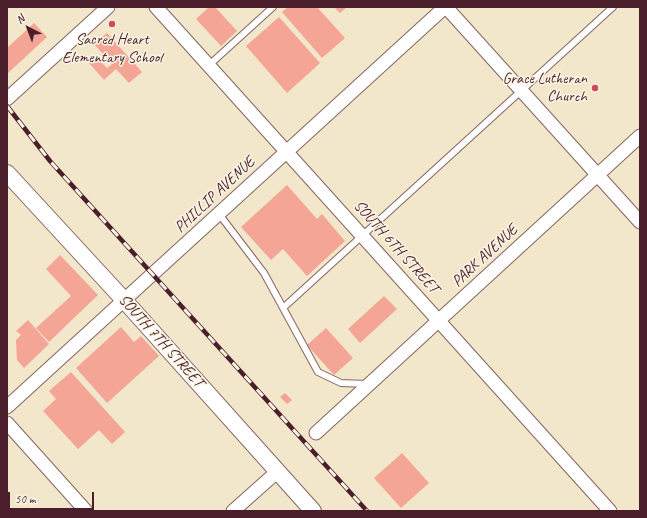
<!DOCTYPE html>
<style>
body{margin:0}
#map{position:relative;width:647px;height:518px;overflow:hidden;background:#f2e7cb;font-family:Caveat,sans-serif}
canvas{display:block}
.frame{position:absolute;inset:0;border:8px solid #4a1f2b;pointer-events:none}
.north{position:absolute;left:8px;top:8px;width:40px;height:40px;-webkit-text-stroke:3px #fcf5e5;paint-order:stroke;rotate:318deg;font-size:11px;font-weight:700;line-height:16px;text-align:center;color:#4a1f2b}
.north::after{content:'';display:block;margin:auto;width:14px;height:18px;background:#4a1f2b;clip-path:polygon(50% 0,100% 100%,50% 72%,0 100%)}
.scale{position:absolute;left:8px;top:492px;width:86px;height:18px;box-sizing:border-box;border:2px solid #4a1f2b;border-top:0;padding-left:5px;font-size:12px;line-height:14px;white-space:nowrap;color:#4a1f2b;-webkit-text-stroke:3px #fcf5e5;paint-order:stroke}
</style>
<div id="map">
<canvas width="647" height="518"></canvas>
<div class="frame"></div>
<div class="north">N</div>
<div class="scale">50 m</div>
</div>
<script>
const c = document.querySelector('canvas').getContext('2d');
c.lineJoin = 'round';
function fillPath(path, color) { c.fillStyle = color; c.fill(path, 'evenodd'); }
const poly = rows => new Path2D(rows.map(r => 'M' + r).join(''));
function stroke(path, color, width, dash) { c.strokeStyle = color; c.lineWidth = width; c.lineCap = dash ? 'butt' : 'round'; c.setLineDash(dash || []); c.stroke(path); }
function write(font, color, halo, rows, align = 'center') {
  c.font = font + ' Caveat,sans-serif'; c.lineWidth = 3; c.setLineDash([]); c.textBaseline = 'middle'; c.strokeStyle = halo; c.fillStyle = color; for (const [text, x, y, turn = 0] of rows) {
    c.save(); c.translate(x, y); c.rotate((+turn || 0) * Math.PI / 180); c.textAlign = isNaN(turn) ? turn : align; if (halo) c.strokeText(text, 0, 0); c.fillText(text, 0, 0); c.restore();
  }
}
fillPath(poly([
 [209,7,215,7,237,31,221,46,196,19],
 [288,7,317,7,345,38,322,58,282,12],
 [334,7,347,7,340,13],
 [279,17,320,63,287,93,246,46],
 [34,23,47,37,7,74,7,48],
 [107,33,142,72,129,83,116,69,104,80,89,63,96,57,107,68,112,64,94,44],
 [287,185,317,219,322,214,345,241,307,276,283,249,271,260,241,227],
 [60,255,98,295,49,342,36,328,71,296,46,269],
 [384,296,397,309,360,343,348,329],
 [28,320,49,344,24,368,17,360,16,340,21,335,16,331],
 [121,327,134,342,141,336,159,356,107,403,76,368],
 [326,328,353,358,334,375,307,345],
 [71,372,125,432,112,444,99,430,78,449,43,411,56,399,49,391],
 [285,393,292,400,287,404,280,397],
 [402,453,429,483,401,508,374,478]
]), '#f4a595');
const service = poly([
 [208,66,273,7],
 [219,214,264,273,318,372,341,383,367,384],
 [283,308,613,7]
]);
const minor = poly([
 [156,7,610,511],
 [446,7,640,222],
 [7,99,108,7],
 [7,407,445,7],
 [7,423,86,511],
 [316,433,640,136],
 [233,511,278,471]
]);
const tertiary = poly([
 [7,173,124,300,313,511]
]);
stroke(service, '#856563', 8);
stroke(minor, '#856563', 15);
stroke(tertiary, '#856563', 18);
stroke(service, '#fff', 6);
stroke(minor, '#fff', 13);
stroke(tertiary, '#fff', 16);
const rail = poly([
 [7,106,50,161,367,511]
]);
stroke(rail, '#4a1f2b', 4.5);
stroke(rail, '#fcf5e5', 3, [9]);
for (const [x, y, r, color] of [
 [112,24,4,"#d1495b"],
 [595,88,4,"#d1495b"]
]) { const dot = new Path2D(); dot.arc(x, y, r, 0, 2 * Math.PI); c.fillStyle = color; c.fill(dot); stroke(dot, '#fcf5e5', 1.5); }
write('16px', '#4a1f2b', '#fcf5e5', [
 ["Sacred Heart",112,40],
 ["Elementary School",112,58],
 ["Grace Lutheran",587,79,"right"],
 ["Church",587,97,"right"]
]);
write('16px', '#4a1f2b', '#fcf5e5', [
 ["PHILLIP AVENUE",215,195,-43],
 ["SOUTH 6TH STREET",396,247,48],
 ["PARK AVENUE",485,256,-43],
 ["SOUTH 7TH STREET",161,341,48]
]);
</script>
